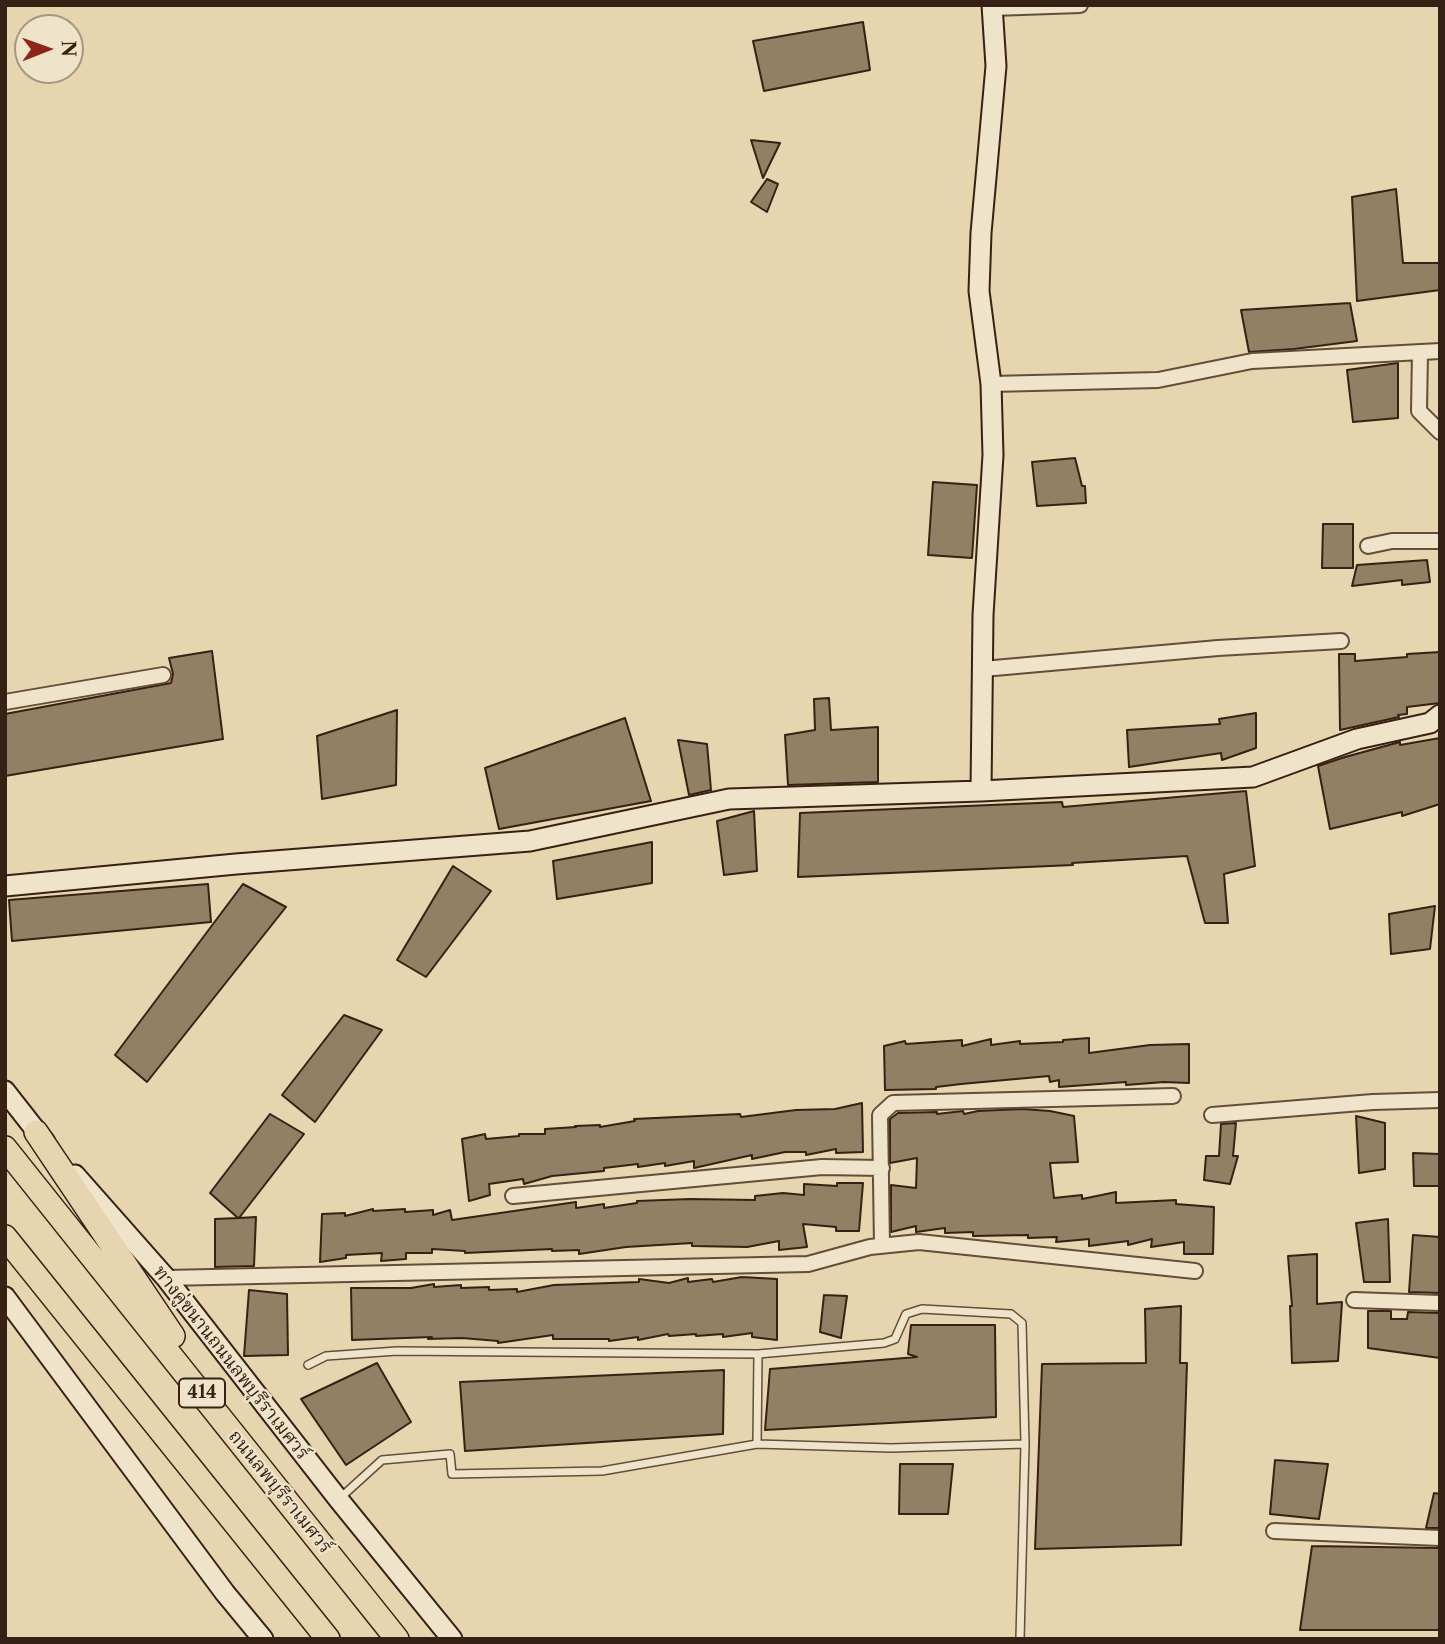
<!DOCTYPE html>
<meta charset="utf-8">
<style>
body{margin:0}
#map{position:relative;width:1445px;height:1644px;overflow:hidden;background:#e6d5ae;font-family:"Libre Caslon Text",serif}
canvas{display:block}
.frame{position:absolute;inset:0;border:7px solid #362114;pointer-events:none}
.north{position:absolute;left:14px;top:14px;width:70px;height:70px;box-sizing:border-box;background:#efe4ca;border:2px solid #a59681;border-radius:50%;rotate:89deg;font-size:19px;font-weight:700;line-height:28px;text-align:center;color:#362114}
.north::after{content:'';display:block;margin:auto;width:24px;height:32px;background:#8f2418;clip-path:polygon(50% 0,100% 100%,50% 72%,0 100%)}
</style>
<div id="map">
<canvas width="1445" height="1644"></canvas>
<div class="frame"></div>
<div class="north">N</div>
</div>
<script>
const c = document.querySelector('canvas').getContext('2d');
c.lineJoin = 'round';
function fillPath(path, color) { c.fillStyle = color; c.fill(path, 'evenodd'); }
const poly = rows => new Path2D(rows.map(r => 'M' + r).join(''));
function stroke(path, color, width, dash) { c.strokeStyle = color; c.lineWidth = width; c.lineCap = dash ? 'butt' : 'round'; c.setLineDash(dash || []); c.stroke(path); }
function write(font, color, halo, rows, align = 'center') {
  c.font = font + ' "Libre Caslon Text","Noto Serif Thai",serif'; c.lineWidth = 5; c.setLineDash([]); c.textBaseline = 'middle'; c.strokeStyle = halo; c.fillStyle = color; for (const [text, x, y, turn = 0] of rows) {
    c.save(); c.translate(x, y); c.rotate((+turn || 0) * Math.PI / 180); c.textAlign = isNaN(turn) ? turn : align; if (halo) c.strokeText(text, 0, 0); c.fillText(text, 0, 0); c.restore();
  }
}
const building = poly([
 [863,22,870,70,764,91,753,41,863,22],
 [751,140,780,143,763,178,751,140],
 [767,179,778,184,767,212,751,202,767,179],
 [1396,189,1403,263,1440,263,1440,290,1357,301,1352,197,1396,189],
 [1350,303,1357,341,1294,349,1249,352,1241,310,1350,303],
 [1398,363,1398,418,1353,422,1347,370,1398,363],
 [1075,458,1082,486,1085,486,1086,503,1037,506,1032,462,1075,458],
 [933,482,977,485,972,558,928,555,933,482],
 [1323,524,1353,524,1353,568,1322,568,1323,524],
 [1427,560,1430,582,1402,585,1402,580,1352,586,1357,565,1427,560],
 [212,651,223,739,5,776,5,714,171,683,173,674,169,658,212,651],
 [1440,652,1440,703,1407,707,1407,714,1398,715,1399,717,1340,730,1339,654,1355,654,1355,661,1407,657,1407,654,1440,652],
 [829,698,831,730,878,727,878,782,788,785,785,735,815,730,814,699,829,698],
 [397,710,396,785,322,799,317,736,397,710],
 [1256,713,1256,748,1222,760,1221,753,1129,767,1127,730,1220,724,1219,719,1256,713],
 [625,718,651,801,499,829,485,768,625,718],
 [1440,738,1440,804,1402,816,1402,812,1330,829,1318,766,1345,757,1400,742,1400,745,1440,738],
 [678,740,707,744,711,790,689,795,678,740],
 [1246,791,1255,866,1224,874,1228,923,1205,923,1187,856,1072,863,1073,865,798,877,800,813,1062,802,1063,807,1246,791],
 [754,811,757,871,724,875,717,821,754,811],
 [652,842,652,883,557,899,553,861,652,842],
 [453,866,491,891,426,977,397,960,453,866],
 [208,884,211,922,12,941,9,900,208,884],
 [243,884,286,907,147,1082,115,1055,243,884],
 [1435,906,1430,949,1391,954,1389,914,1435,906],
 [344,1015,382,1030,315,1122,282,1095,344,1015],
 [1089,1038,1089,1053,1150,1045,1189,1044,1189,1083,1164,1082,1126,1085,1126,1082,1059,1087,1059,1080,1050,1082,1049,1076,961,1084,936,1087,936,1089,885,1090,884,1046,905,1041,906,1044,962,1040,962,1046,991,1039,991,1045,1020,1041,1020,1044,1063,1042,1063,1040,1089,1038],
 [862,1103,863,1152,836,1153,836,1149,806,1155,806,1152,785,1152,752,1159,752,1155,694,1168,694,1161,665,1166,665,1163,638,1167,638,1164,604,1168,604,1171,552,1176,524,1184,523,1179,489,1184,490,1195,469,1201,462,1139,485,1134,486,1139,519,1136,519,1134,545,1134,545,1129,576,1127,575,1126,600,1125,600,1127,635,1121,634,1119,740,1114,741,1117,796,1110,835,1109,862,1103],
 [1022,1109,1050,1111,1074,1116,1078,1162,1050,1163,1054,1198,1082,1195,1082,1199,1116,1192,1116,1203,1176,1200,1176,1204,1214,1207,1213,1254,1184,1254,1184,1242,1151,1247,1152,1239,1128,1245,1128,1241,1089,1246,1089,1239,1056,1242,1057,1237,1028,1238,1028,1235,973,1236,973,1232,945,1233,945,1228,916,1232,916,1226,891,1232,891,1185,916,1188,917,1158,890,1163,890,1119,898,1113,937,1112,937,1114,963,1111,964,1114,978,1111,1022,1109],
 [270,1114,304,1134,239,1218,256,1217,254,1266,215,1267,215,1219,238,1218,210,1193,270,1114],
 [1356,1116,1385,1123,1385,1169,1359,1173,1356,1116],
 [1236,1123,1233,1156,1238,1156,1230,1184,1204,1180,1206,1156,1219,1156,1221,1124,1236,1123],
 [1413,1153,1440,1154,1440,1186,1414,1186,1413,1153],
 [837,1183,863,1183,859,1231,836,1231,836,1227,803,1224,807,1247,779,1250,779,1241,747,1247,692,1246,692,1243,626,1247,579,1254,579,1250,552,1251,552,1249,465,1253,465,1251,432,1249,432,1253,406,1253,406,1259,381,1261,382,1253,346,1255,346,1258,320,1262,322,1214,345,1213,345,1216,373,1209,373,1211,405,1209,405,1212,433,1210,433,1215,450,1210,452,1220,576,1202,576,1208,604,1204,604,1208,637,1203,637,1201,690,1199,755,1200,755,1196,783,1193,804,1195,804,1184,837,1186,837,1183],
 [1388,1219,1390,1282,1364,1282,1356,1223,1388,1219],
 [1413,1235,1440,1237,1440,1293,1409,1292,1413,1235],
 [1317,1254,1317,1304,1342,1302,1338,1361,1292,1363,1290,1306,1292,1306,1288,1256,1317,1254],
 [742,1277,777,1279,777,1340,752,1337,752,1333,723,1337,723,1334,696,1336,696,1334,669,1336,668,1334,638,1340,638,1337,609,1341,609,1339,553,1339,553,1335,498,1343,498,1341,462,1338,428,1339,432,1337,352,1340,351,1288,411,1288,434,1284,434,1287,461,1285,461,1288,489,1287,489,1290,517,1289,517,1292,554,1285,639,1282,639,1279,669,1283,688,1278,688,1282,712,1279,713,1282,742,1277],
 [249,1290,287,1294,288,1355,244,1356,249,1290],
 [824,1295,847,1296,841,1338,820,1332,824,1295],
 [1181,1306,1180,1363,1187,1363,1181,1545,1035,1549,1042,1364,1146,1363,1145,1309,1181,1306],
 [1368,1311,1391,1311,1391,1319,1407,1319,1408,1312,1440,1313,1440,1358,1368,1348,1368,1311],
 [911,1325,995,1325,996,1417,765,1430,770,1369,917,1357,908,1354,911,1325],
 [377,1363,411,1422,346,1465,301,1399,377,1363],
 [724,1370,723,1434,465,1451,460,1382,724,1370],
 [1275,1460,1328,1464,1319,1519,1270,1514,1275,1460],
 [900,1464,953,1464,948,1514,899,1514,900,1464],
 [1434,1493,1440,1494,1440,1528,1426,1528,1434,1493],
 [1312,1546,1440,1548,1439,1630,1300,1630,1312,1546]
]);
fillPath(building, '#927f64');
stroke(building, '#362114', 2);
const lane = poly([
 [758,1354,884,1343,895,1339,906,1314,922,1309,1011,1314,1022,1323,1025,1444,1020,1639],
 [308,1365,326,1356,397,1351,758,1354,757,1444],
 [339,1499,382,1460,450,1454,452,1474,602,1471,757,1444,891,1448,1025,1444]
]);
const street = poly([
 [993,8,1080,5],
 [1420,352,1419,411,1440,432],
 [991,384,1158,380,1252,361,1440,351],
 [1368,546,1392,541,1440,541],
 [983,669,1218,648,1341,641],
 [5,702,163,675],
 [1212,1115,1373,1102,1440,1100],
 [513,1196,822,1167,882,1168],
 [882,1245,880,1115,893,1103,1173,1096],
 [166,1278,808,1264,870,1247,919,1242,1195,1271],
 [1354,1300,1440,1303],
 [1274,1531,1440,1538]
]);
const secondary = poly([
 [981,791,983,615,993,455,991,384,979,291,981,233,996,66,992,5],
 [5,886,236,864,530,841,729,799,981,791,1253,777,1357,739,1430,723,1440,715],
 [5,1091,45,1142],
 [75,1175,166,1278,339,1500,452,1639],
 [5,1297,225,1593,263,1639]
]);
const primary = poly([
 [36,1132,173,1336],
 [5,1148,397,1639],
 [5,1237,328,1639]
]);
stroke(lane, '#624e3a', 10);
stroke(street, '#624e3a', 18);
stroke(secondary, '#362114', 23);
stroke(primary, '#362114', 26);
stroke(lane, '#efe4ca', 7);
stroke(street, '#efe4ca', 14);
stroke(secondary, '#efe4ca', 19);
stroke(primary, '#e6d5ae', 23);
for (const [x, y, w] of [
 [202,1393,46]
]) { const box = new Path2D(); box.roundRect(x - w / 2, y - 14.5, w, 29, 5); c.fillStyle = '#efe4ca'; c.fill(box); stroke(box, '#362114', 2); }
write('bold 18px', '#362114', null, [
 ["414",202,1393]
]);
write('19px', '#362114', '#efe4ca', [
 ["ทางคู่ขนานถนนลพบุรีราเมศวร์",231,1363,52],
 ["ถนนลพบุรีราเมศวร์",280,1492,51]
]);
</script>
